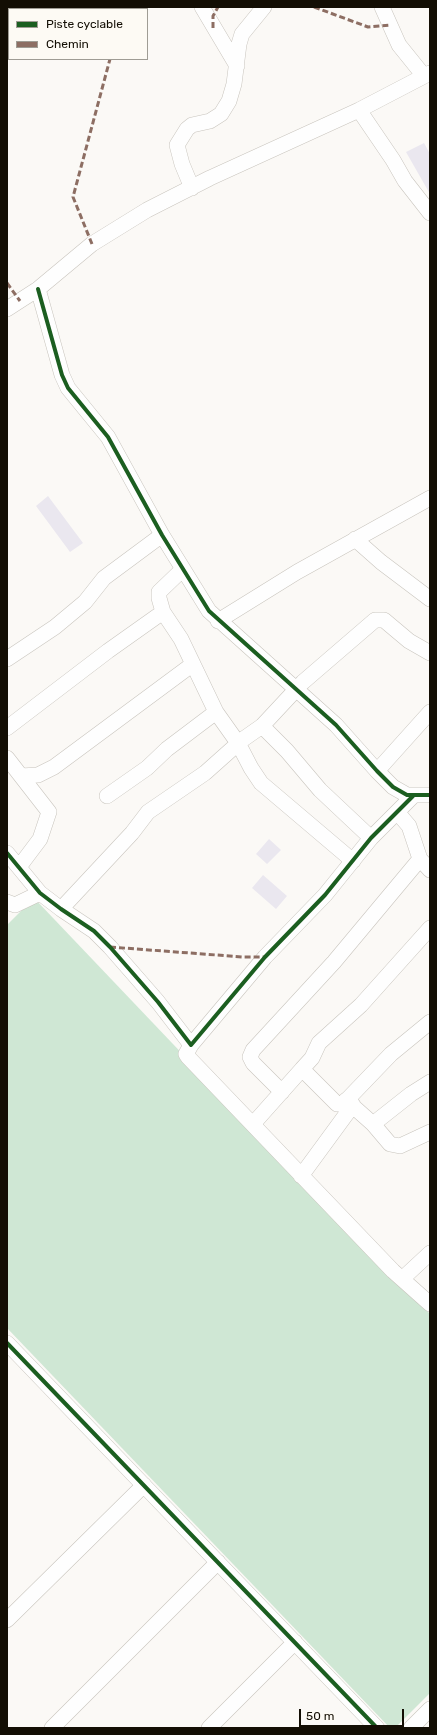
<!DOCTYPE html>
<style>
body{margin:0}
#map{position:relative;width:437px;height:1735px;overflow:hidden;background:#fbf9f6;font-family:Rubik,sans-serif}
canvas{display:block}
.frame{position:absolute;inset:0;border:8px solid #130e04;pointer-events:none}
.legend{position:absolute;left:8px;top:8px;width:140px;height:52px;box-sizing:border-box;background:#fdfaf4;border:1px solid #9f9c94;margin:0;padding:5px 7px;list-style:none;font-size:12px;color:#130e04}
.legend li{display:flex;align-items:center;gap:8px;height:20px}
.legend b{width:20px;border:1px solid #9f9c94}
.scale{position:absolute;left:299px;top:1709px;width:105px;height:18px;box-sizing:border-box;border:2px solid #130e04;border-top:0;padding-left:5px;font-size:12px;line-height:14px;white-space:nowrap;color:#130e04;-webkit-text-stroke:3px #fdfaf4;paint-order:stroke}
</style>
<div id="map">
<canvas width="437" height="1735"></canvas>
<div class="frame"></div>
<ul class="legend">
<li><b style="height:5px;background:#1b5e20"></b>Piste cyclable</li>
<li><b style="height:5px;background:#8d6e63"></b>Chemin</li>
</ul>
<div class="scale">50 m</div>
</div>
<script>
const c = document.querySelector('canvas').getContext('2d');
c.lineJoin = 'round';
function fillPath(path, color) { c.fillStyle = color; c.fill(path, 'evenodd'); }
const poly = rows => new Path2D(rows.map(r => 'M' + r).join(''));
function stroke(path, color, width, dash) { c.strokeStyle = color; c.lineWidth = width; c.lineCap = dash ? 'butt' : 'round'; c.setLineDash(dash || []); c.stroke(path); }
fillPath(poly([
 [34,898,430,1314,430,1693,395,1728,390,1728,7,1328,7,925]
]), '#cfe7d4');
fillPath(poly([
 [424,143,430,154,430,194,406,152],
 [48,496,83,543,70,552,36,506],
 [269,839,281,850,267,864,256,854],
 [263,875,287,896,276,909,252,888]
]), '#eae7ef');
const street = poly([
 [202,7,237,66],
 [382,7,399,45,424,76],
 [359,110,393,160,405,181,430,213],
 [192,188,182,164,177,145,187,129,192,125,210,121,221,114,229,101,234,84,239,44,242,34,264,7],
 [38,289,62,375,68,388,108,437,162,535,209,611,336,725,377,771,393,787,407,795,430,795],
 [7,309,38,289,92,244,147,210,210,178,359,110,430,73],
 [355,539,381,562,430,599],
 [183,569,159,592,159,598,163,612,181,639,216,712,238,743,251,768,261,783,353,861],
 [218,621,297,572,430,498],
 [7,659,55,627,85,602,104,578,162,535],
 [262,726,303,682,375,620,384,620,409,641,430,653],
 [7,728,108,651,163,612],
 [7,758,49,812,40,839,19,867],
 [377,771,430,712],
 [21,776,38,775,54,767,193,664],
 [107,796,147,768,167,749,216,712],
 [397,812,409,826,420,859,430,870],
 [7,853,40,893,61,909,94,931,110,947,158,1002,191,1045,265,957,325,895,371,838,413,796],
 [7,902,15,905,40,893],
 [61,909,132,833,148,812,205,773,242,740,262,726,287,751,320,790,371,838],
 [191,1045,186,1054,188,1057,393,1271,430,1304],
 [302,1069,312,1058,319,1043,361,1005,430,928],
 [282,1092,253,1063,250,1057,253,1050,334,962,420,859],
 [346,1100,373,1124,390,1144,400,1146,430,1132],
 [253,1124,302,1069,337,1104,343,1104,391,1054,430,1022],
 [373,1124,411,1094,430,1082],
 [301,1176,353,1105],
 [402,1279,430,1253],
 [7,1343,377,1728],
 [7,1620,144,1485],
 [52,1728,218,1562],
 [209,1728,295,1642],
 [411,1728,430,1709]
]);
stroke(street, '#c8c4bd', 16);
stroke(street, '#fefefe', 15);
stroke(poly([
 [314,7,368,27,390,25],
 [124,9,125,7],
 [213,28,213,16,218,7],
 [92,244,73,197,110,59],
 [7,283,20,301],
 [110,947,243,957,265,957]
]), '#8d6e63', 3, [6, 3]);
stroke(poly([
 [38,289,62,375,68,388,108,437,162,535,209,611,336,725,377,771,393,787,407,795,430,795],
 [7,853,40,893,61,909,94,931,110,947,158,1002,191,1045,265,957,325,895,371,838,413,796],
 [7,1343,377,1728]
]), '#1b5e20', 4);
</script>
